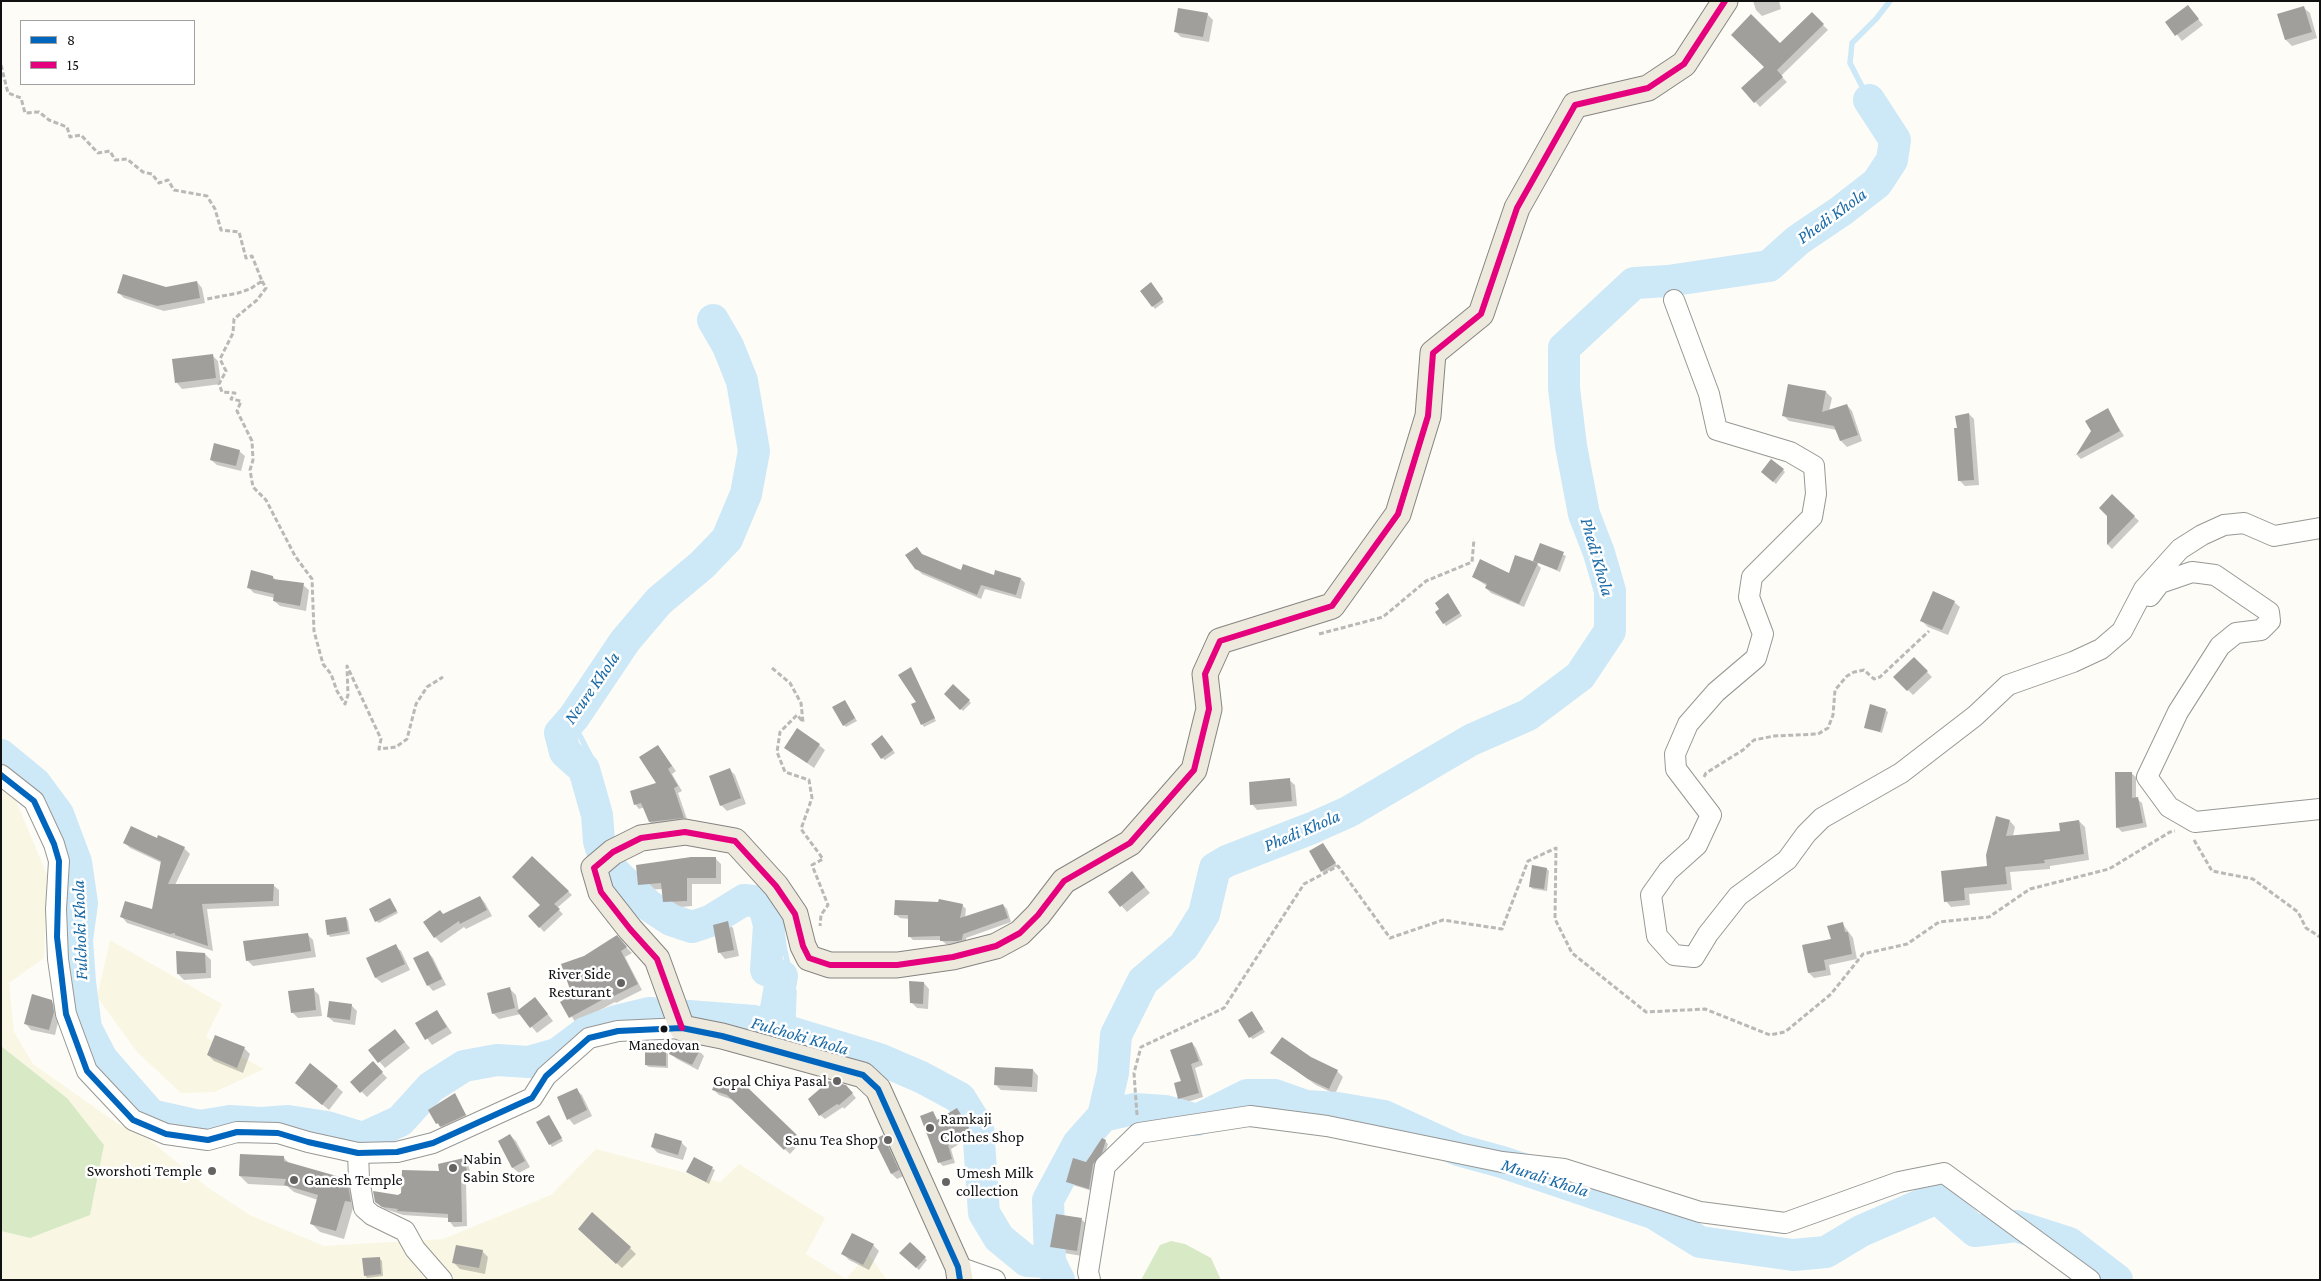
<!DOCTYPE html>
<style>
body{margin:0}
#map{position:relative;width:2321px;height:1281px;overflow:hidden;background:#fdfcf7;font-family:"Crimson Pro",serif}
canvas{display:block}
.frame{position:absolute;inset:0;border:2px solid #111;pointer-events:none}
.legend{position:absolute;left:20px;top:20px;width:175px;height:65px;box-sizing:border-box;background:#fff;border:1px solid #a0a0a0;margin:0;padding:6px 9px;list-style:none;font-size:15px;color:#111}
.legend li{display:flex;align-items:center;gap:10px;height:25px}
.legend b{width:25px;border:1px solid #a0a0a0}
</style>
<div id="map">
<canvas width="2321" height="1281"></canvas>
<div class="frame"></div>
<ul class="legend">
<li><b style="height:6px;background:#0065bd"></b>8</li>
<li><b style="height:6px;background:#e5007d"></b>15</li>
</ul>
</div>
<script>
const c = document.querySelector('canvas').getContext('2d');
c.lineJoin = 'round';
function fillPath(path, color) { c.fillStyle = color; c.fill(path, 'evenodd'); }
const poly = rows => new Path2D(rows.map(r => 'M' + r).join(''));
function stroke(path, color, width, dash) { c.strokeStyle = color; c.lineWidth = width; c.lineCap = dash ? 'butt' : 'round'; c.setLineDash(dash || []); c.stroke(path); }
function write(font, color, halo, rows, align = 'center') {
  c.font = font + ' "Crimson Pro",serif'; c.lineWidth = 5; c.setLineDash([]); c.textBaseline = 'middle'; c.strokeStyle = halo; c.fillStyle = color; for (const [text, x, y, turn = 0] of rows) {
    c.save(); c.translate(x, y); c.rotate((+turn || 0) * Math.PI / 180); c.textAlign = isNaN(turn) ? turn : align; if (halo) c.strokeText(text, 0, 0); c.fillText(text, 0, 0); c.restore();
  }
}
fillPath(poly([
 [1,787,15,798,47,875,44,958,9,983,14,1032,33,1064,117,1123,150,1140,207,1187,250,1215,324,1246,443,1239,551,1195,596,1149,720,1182,739,1164,825,1218,806,1254,846,1279,868,1253,887,1280,1,1280,1,1231,30,1238,67,1098,1,1046],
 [110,940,222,1004,206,1037,264,1069,215,1092,181,1093,137,1052,97,997]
]), '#f9f7e4');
fillPath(poly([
 [1,1046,67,1098,104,1145,90,1215,30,1238,1,1231],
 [1171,1241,1185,1244,1211,1258,1221,1280,1141,1280,1160,1245]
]), '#d8eac5');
fillPath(poly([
 [1753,1,1779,1,1781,9,1762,16,1756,10],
 [2188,7,2203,25,2182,41,2167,22],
 [2304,8,2310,13,2317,38,2292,46,2286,40,2279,15],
 [1207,14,1213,20,1209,42,1181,37,1175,31],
 [1812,14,1828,30,1781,76,1787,82,1760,107,1743,88,1766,67,1780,44],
 [197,282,202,288,205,303,164,311,124,298,118,292,165,289],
 [1153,286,1164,302,1155,309,1153,306],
 [212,355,218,361,221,384,182,389,177,383,173,360],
 [1826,392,1832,398,1829,411,1847,405,1852,411,1862,441,1847,447,1841,441,1837,430,1789,421,1784,416],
 [2108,410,2124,436,2081,459,2077,455],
 [1969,414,1974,419,1979,485,1965,486,1959,480],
 [239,451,245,456,241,471,217,465,211,460],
 [1783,470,1785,472,1776,484,1765,474],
 [2112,496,2139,521,2112,549,2108,545,2108,516],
 [1541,545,1566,556,1560,572,1535,561],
 [924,556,961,572,1021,579,1025,583,1021,599,985,589,981,599,922,574,916,568],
 [1537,564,1541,568,1524,607,1491,593,1486,588,1487,586,1473,577,1510,574],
 [273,577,276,580,303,585,309,590,306,611,280,606,274,601,275,598,254,593,249,588],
 [1450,597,1462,616,1446,626,1437,612],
 [1954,602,1960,607,1948,635,1928,627,1922,621],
 [1914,659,1932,677,1913,695,1895,677],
 [911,669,936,721,924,727,922,724],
 [954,686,971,703,963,711,946,694],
 [847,704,857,721,846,727,844,725],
 [1885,710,1888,712,1882,733,1865,727],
 [885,739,895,753,885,760,882,758],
 [819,745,825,750,814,768,786,748],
 [658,746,676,771,672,774,682,791,678,793,688,822,655,827,650,822,645,807,639,809,635,804,658,784],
 [729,769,735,775,746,804,727,811,721,805],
 [2116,773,2131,773,2136,777,2136,798,2142,803,2147,827,2122,832,2118,828],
 [1289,780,1295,785,1297,806,1257,810,1252,804],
 [2010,821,2015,827,2013,836,2062,832,2079,821,2085,827,2089,860,2050,866,2050,869,2010,872,2012,890,1969,894,1970,905,1951,907,1946,901,1988,868],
 [159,837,184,848,190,854,175,885,273,885,279,890,279,906,207,909,213,951,127,923,122,917,153,911,162,863,130,848,125,843,157,840],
 [1323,844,1337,866,1325,873,1322,871],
 [533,858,572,895,557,908,563,914,544,932,530,916,542,905],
 [715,858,721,864,721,884,692,884,692,906,670,908,664,902,663,889,645,890,639,885],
 [1547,869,1549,871,1547,891,1533,889,1531,887],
 [1138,879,1150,893,1127,912,1109,892],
 [480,897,485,903,492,916,466,929,464,927,441,943,435,937,443,916],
 [390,900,398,913,379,923,376,921],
 [962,905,966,909,965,918,1003,905,1007,909,1011,922,966,938,966,944,946,944,941,940,913,940,909,936,909,919,900,918,895,914],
 [346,918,348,921,350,934,330,937,328,934],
 [728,923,733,928,739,956,725,959,720,953,714,926],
 [1842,923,1853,938,1857,959,1829,965,1831,975,1814,978,1809,973,1833,940],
 [308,935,313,940,316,957,253,966,247,960],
 [622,943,632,953,625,957,642,990,616,1003,615,1002,576,1023,562,1002,574,996],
 [395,946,401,951,410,970,382,983,376,978,368,959],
 [428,952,433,958,446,985,433,991,428,985],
 [205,954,211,960,211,978,184,980,178,974],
 [924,983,929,989,928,1009,917,1008,911,1002],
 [510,989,516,995,519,1011,540,1004,553,1021,537,1033,521,1014,499,1019,493,1013],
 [314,990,319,995,322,1016,298,1018,292,1012],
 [51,1001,57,1007,59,1018,55,1035,31,1030,26,1024],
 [352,1006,357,1011,355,1025,334,1022,328,1017],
 [437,1011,452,1033,432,1045,416,1023],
 [1252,1012,1265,1032,1253,1039,1250,1037],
 [395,1030,410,1048,385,1068,370,1051],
 [1192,1043,1196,1048,1203,1065,1195,1068,1203,1097,1184,1103,1179,1098],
 [244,1048,250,1054,243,1073,214,1061,208,1055],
 [699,1051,704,1056,698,1070,677,1059,671,1054],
 [665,1052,668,1054,668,1068,649,1067,646,1065],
 [1272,1053,1310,1058,1337,1071,1343,1077,1335,1094,1316,1085],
 [373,1063,387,1078,367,1097,352,1082],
 [1033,1070,1038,1076,1037,1092,1001,1090,995,1084],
 [718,1077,799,1139,799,1144,790,1154,733,1100,719,1095,714,1090],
 [337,1087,343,1092,329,1110,302,1088],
 [576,1090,582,1095,592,1116,574,1125,569,1119],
 [850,1091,856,1098,844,1109,843,1107,825,1119,820,1115],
 [454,1095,469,1120,446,1130,437,1123],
 [957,1110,974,1135,951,1149,955,1163,943,1166,939,1162,933,1112,938,1121],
 [549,1116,563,1141,552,1147,550,1144],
 [510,1135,516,1141,530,1167,519,1173,513,1168,499,1141],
 [883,1137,888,1142,904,1176,897,1179,892,1174],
 [1105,1141,1108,1144,1092,1191,1070,1184,1067,1181,1086,1163],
 [681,1142,687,1148,683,1160,658,1153,652,1147],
 [283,1157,290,1164,346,1180,355,1189,358,1209,353,1208,344,1239,320,1232,312,1224,318,1200,294,1192,287,1186,248,1184,240,1176],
 [463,1159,468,1164,472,1179,466,1181,467,1226,454,1227,450,1222,449,1218,403,1215,385,1209,376,1201,399,1196],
 [694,1159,715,1170,709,1184,688,1172],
 [1057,1215,1082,1220,1088,1225,1082,1256,1058,1252,1052,1246],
 [585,1234,630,1248,636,1254,622,1268],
 [910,1244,927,1260,919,1270,901,1253],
 [873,1245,879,1251,869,1270,849,1260,843,1254],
 [482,1251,488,1257,485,1274,460,1269,454,1263],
 [379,1258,382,1261,383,1276,367,1278,365,1275]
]), '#0003');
stroke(poly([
 [1869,100,1850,63,1852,43,1876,19,1890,1],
 [574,717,577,730,591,757,587,845],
 [616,886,665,927,688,932,710,924,742,903,766,896,779,907,784,947,794,992,793,1019,799,1036]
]), '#cde8f7', 5.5);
stroke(poly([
 [713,320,728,346,742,381,754,451,746,494,727,539,702,565,659,601,625,641,574,717,560,733,565,752,584,769,597,815,599,841,606,864,648,905,671,920,692,927,710,921,744,900,763,902,769,925,766,970,782,976,774,1019,775,1027],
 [1,755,35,783,58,814,76,862,82,903,77,940,80,982,86,1028,102,1059,151,1115,200,1126,230,1121,261,1123,288,1121,327,1127,363,1138,400,1121,431,1087,464,1066,497,1060,529,1062,557,1054,585,1033,616,1021,649,1013,754,1021,879,1059,921,1077,960,1098,978,1127,984,1213,999,1238,1027,1261,1050,1262],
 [1103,1116,1113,1073,1116,1035,1143,981,1184,946,1204,914,1215,868,1227,861,1312,828,1348,812,1471,740,1528,715,1580,676,1610,631,1610,591,1599,553,1584,514,1571,446,1564,388,1564,348,1634,283,1668,281,1769,266,1798,240,1841,211,1877,183,1892,160,1895,140,1869,100],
 [1059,1280,1050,1262,1048,1200,1078,1144,1103,1116,1134,1109,1165,1111,1197,1120,1247,1095,1275,1095,1306,1106,1337,1108,1384,1116,1458,1150,1502,1162,1653,1213,1700,1242,1793,1255,1826,1252,1861,1231,1937,1198,1975,1231,2016,1226,2069,1243,2117,1280]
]), '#cde8f7', 32);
fillPath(poly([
 [2188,5,2199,19,2175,36,2165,22],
 [2304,6,2312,32,2285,40,2277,14],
 [1178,8,1208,13,1203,37,1174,32],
 [1812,12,1824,24,1777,70,1783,77,1754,103,1741,88,1764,67,1731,35,1751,14,1780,43],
 [123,274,166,287,197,281,200,298,157,306,117,293],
 [1151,282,1163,299,1152,307,1140,291],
 [213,354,216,378,175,383,172,359],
 [1788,384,1826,391,1822,412,1847,404,1858,435,1840,441,1834,426,1782,416],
 [2108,408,2120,431,2076,455,2091,431,2085,421],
 [1969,413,1974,480,1958,481,1954,428,1957,428,1955,416],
 [214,443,240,450,236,466,210,460],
 [1771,459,1784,469,1773,482,1761,472],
 [2112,494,2135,516,2107,545,2107,516,2099,508],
 [1540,543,1564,552,1557,570,1533,561],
 [917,547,922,554,961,570,963,564,994,575,995,570,1021,578,1016,595,981,585,977,595,915,569,905,555],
 [1515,555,1538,563,1519,604,1485,588,1487,584,1472,577,1480,559,1509,573],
 [251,570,273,576,273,579,304,583,300,606,273,601,274,594,247,588],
 [1933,591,1955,601,1942,630,1920,621],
 [1448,593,1460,613,1443,624,1435,612,1439,609,1435,603],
 [1914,657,1928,671,1907,691,1893,677],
 [911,667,935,718,921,725,911,704,916,702,898,675],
 [953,684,970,700,960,710,944,694],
 [845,700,855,718,843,726,832,707],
 [1870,704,1886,709,1880,732,1864,728],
 [797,728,820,744,807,763,784,748],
 [882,735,893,750,881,759,871,744],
 [658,745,672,766,668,769,678,786,674,788,684,818,649,822,641,803,634,805,630,791,656,783,639,757],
 [730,768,741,798,720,806,709,776],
 [2115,772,2132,772,2132,798,2138,797,2143,823,2116,828],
 [1290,778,1292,801,1250,805,1249,782],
 [1996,816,2010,820,2006,836,2060,831,2059,823,2079,820,2084,854,2044,860,2045,863,2005,867,2007,884,1964,888,1965,900,1944,902,1941,871,1987,866,1986,855],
 [131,826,157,838,158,835,185,847,168,884,274,884,273,901,202,904,208,946,175,935,175,933,170,934,120,917,125,901,152,909,161,861,123,843],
 [1323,843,1336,863,1321,872,1309,851],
 [532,856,569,891,554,904,560,909,539,928,528,916,540,905,512,877],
 [691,857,716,857,716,878,687,878,687,901,663,902,661,883,638,885,636,865],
 [1532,865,1547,868,1544,889,1529,887],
 [1132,871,1145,887,1120,907,1108,892],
 [480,896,487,910,460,924,459,921,434,938,423,922,440,910,443,914],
 [390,898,397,911,375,922,369,909],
 [939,899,963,904,960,918,1003,904,1008,918,963,934,962,940,957,941,940,941,940,936,908,937,908,915,894,915,895,900,938,902],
 [346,917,348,931,327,935,325,920],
 [728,921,734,950,718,953,713,925],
 [1843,922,1845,932,1848,932,1852,954,1824,960,1826,970,1808,973,1802,945,1831,939,1827,926],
 [308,933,311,951,246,961,243,941],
 [617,935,627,947,621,951,638,984,610,998,609,996,569,1018,560,1002,572,995,561,964,584,956],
 [396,944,405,964,375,978,366,958],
 [176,951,205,953,206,973,177,974],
 [428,951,442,979,427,986,413,958],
 [909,981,924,982,923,1004,910,1003],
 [510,987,515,1008,492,1014,487,993],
 [314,988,316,1010,291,1013,288,991],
 [32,994,52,1000,54,1012,49,1030,24,1024],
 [535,997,548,1014,530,1028,517,1011],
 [329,1001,352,1004,350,1020,327,1017],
 [437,1010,447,1027,425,1040,415,1023],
 [1252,1011,1263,1029,1249,1038,1238,1020],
 [395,1029,405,1042,378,1063,368,1050],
 [215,1035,245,1047,237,1068,207,1055],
 [1282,1037,1311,1057,1338,1070,1329,1089,1308,1079,1270,1053],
 [676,1041,700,1050,692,1065,669,1054],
 [1192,1042,1199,1061,1191,1064,1199,1093,1178,1099,1174,1083,1181,1081,1170,1050],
 [645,1050,666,1051,666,1066,645,1065],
 [373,1061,383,1072,360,1093,350,1082],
 [310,1063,338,1086,322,1105,295,1083],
 [995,1067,1033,1069,1032,1087,994,1085],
 [718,1076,745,1085,797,1135,784,1150,727,1095,712,1090],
 [829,1081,846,1085,853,1093,839,1105,837,1104,819,1116,808,1099],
 [577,1088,587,1110,567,1120,557,1097],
 [455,1093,466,1115,440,1127,438,1123,436,1124,428,1110],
 [957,1108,971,1131,948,1145,952,1159,938,1163,920,1116,933,1111,937,1120],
 [549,1115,562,1138,549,1145,536,1122],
 [655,1133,682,1141,678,1155,651,1147],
 [510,1134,525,1161,512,1168,498,1141],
 [883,1135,899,1170,891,1174,874,1140],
 [1102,1138,1106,1140,1102,1153,1093,1164,1089,1189,1066,1182,1073,1158,1086,1162],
 [240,1154,284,1156,284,1161,347,1179,351,1202,345,1201,336,1231,310,1224,318,1195,284,1185,286,1179,239,1176],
 [694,1157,713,1167,706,1182,686,1172],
 [464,1158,468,1175,461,1176,462,1222,448,1222,448,1214,397,1211,398,1209,382,1207,375,1202,373,1191,398,1195,401,1193,402,1170,439,1171,438,1164],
 [592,1212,631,1247,616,1264,578,1229],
 [1056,1214,1082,1218,1077,1251,1050,1247],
 [852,1233,874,1244,863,1265,841,1254],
 [910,1242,926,1257,916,1268,899,1253],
 [456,1245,483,1250,479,1268,452,1263],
 [380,1257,381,1274,364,1276,362,1258]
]), '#a19f9c');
const minor = poly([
 [1674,300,1709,394,1717,430,1790,452,1814,466,1816,494,1812,517,1752,577,1749,597,1763,634,1756,658,1716,692,1688,724,1675,754,1676,769,1711,815,1697,845,1668,871,1651,895,1657,936,1674,955,1694,957,1708,934,1738,896,1787,860,1806,834,1822,818,1901,773,1975,716,2008,685,2073,662,2101,649,2122,631,2144,589,2180,549,2202,535,2224,525,2244,523,2274,536,2320,528],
 [2150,596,2160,583,2192,572,2215,575,2269,612,2270,621,2261,630,2236,633,2220,646,2178,712,2147,777,2169,807,2195,822,2320,809],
 [1,775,34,801,54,844,59,861,56,909,58,959,66,1014,87,1071,133,1120,166,1134,208,1140,237,1132,278,1133,308,1142,358,1153,397,1152,433,1143,532,1098,546,1076,589,1038,618,1031,682,1028],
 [358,1153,359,1179,364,1208,372,1215,405,1231,415,1249,442,1280],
 [958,1267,995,1280],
 [1090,1280,1088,1272,1105,1166,1139,1133,1250,1116,1327,1126,1502,1162,1564,1169,1700,1212,1785,1223,1899,1182,1944,1173,2090,1280]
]);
const major = poly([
 [960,1280,958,1267,878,1089,863,1075,722,1036,682,1028,657,959,630,929,601,892,594,868,613,852,641,838,685,832,735,841,776,886,795,914,803,946,809,958,830,965,897,965,953,957,996,946,1020,933,1038,915,1064,881,1130,843,1194,770,1209,709,1205,674,1220,641,1332,606,1398,514,1428,416,1433,353,1481,314,1517,208,1575,105,1648,88,1684,64,1725,1]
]);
stroke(minor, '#979795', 22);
stroke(major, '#858482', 27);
stroke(poly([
 [1,65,8,93,21,98,25,113,39,112,49,120,67,127,70,137,81,135,98,153,110,151,115,160,127,159,143,172,152,174,159,183,168,180,174,190,207,196,215,209,221,230,239,232,246,258,252,256,262,281,250,289,238,293,207,299],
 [262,281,266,288,257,300,234,319,233,333,220,359,226,371,219,384,222,392,235,393,231,399,241,401,237,411,252,441,253,460,250,470,253,487,266,500,295,556,312,579,314,631,323,664,331,674,337,691,345,704,348,695,347,666,381,739,379,749,396,747,407,739,416,704,427,687,443,677],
 [1319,634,1383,617,1426,581,1472,562,1474,539],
 [772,668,790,683,801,703,803,722,797,715,780,732,777,752,785,772,809,780,812,798,801,829,823,859,812,865,828,905,821,915,820,926],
 [1704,777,1706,773,1743,750,1754,740,1774,736,1818,734,1828,728,1833,715,1835,690,1847,676,1854,672,1864,670,1874,679,1880,677,1929,631],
 [2194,840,2212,871,2253,879,2298,912,2306,928,2320,937],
 [1137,1115,1134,1073,1141,1047,1224,1008,1304,884,1338,866,1390,938,1443,920,1502,929,1528,861,1556,848,1555,919,1572,953,1646,1012,1705,1009,1770,1035,1785,1032,1831,994,1863,954,1907,944,1939,922,1989,917,2030,889,2109,869,2170,832,2175,831]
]), '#b9b9b8', 3, [5, 2.5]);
stroke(minor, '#fffffe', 20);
stroke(major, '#ede9dc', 25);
stroke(poly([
 [1,775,34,801,54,844,59,861,57,937,66,1014,87,1071,133,1120,166,1134,208,1140,237,1132,278,1133,308,1142,358,1153,397,1152,433,1143,532,1098,546,1076,589,1038,618,1031,682,1028,722,1036,863,1075,878,1089,958,1267,960,1280]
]), '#0065bd', 6);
stroke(poly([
 [682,1028,657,959,630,929,601,892,594,868,613,852,641,838,685,832,735,841,776,886,795,914,803,946,809,958,830,965,897,965,953,957,996,946,1020,933,1038,915,1064,881,1130,843,1194,770,1209,709,1205,674,1220,641,1332,606,1398,514,1428,416,1433,353,1481,314,1517,208,1575,105,1648,88,1684,64,1725,1]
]), '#e5007d', 6);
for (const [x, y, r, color] of [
 [621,983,5,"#646362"],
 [664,1029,4.5,"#111"],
 [837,1081,5,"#646362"],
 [930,1128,5,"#646362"],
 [888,1140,5,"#646362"],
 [453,1168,5,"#646362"],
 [212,1171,5,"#646362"],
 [294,1180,5,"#646362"],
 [946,1182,5,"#646362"]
]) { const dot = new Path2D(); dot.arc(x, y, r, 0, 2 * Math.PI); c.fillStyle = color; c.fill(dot); stroke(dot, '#fff', 2); }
write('15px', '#111', '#fff', [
 ["Manedovan",664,1045]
]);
write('16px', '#111', '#fff', [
 ["River Side",611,974],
 ["Resturant",611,992],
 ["Gopal Chiya Pasal",827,1081],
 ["Ramkaji",940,1119,"left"],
 ["Clothes Shop",940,1137,"left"],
 ["Sanu Tea Shop",878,1140],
 ["Nabin",463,1159,"left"],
 ["Sabin Store",463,1177,"left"],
 ["Sworshoti Temple",202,1171],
 ["Umesh Milk",956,1173,"left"],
 ["collection",956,1191,"left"],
 ["Ganesh Temple",304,1180,"left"]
], 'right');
write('italic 18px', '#1768a6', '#fff', [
 ["Phedi Khola",1832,216,-36],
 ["Phedi Khola",1597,557,74],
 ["Neure Khola",592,688,-55],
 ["Phedi Khola",1302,831,-23],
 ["Fulchoki Khola",80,930,-92],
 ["Fulchoki Khola",800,1036,16],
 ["Murali Khola",1545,1178,18]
]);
</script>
